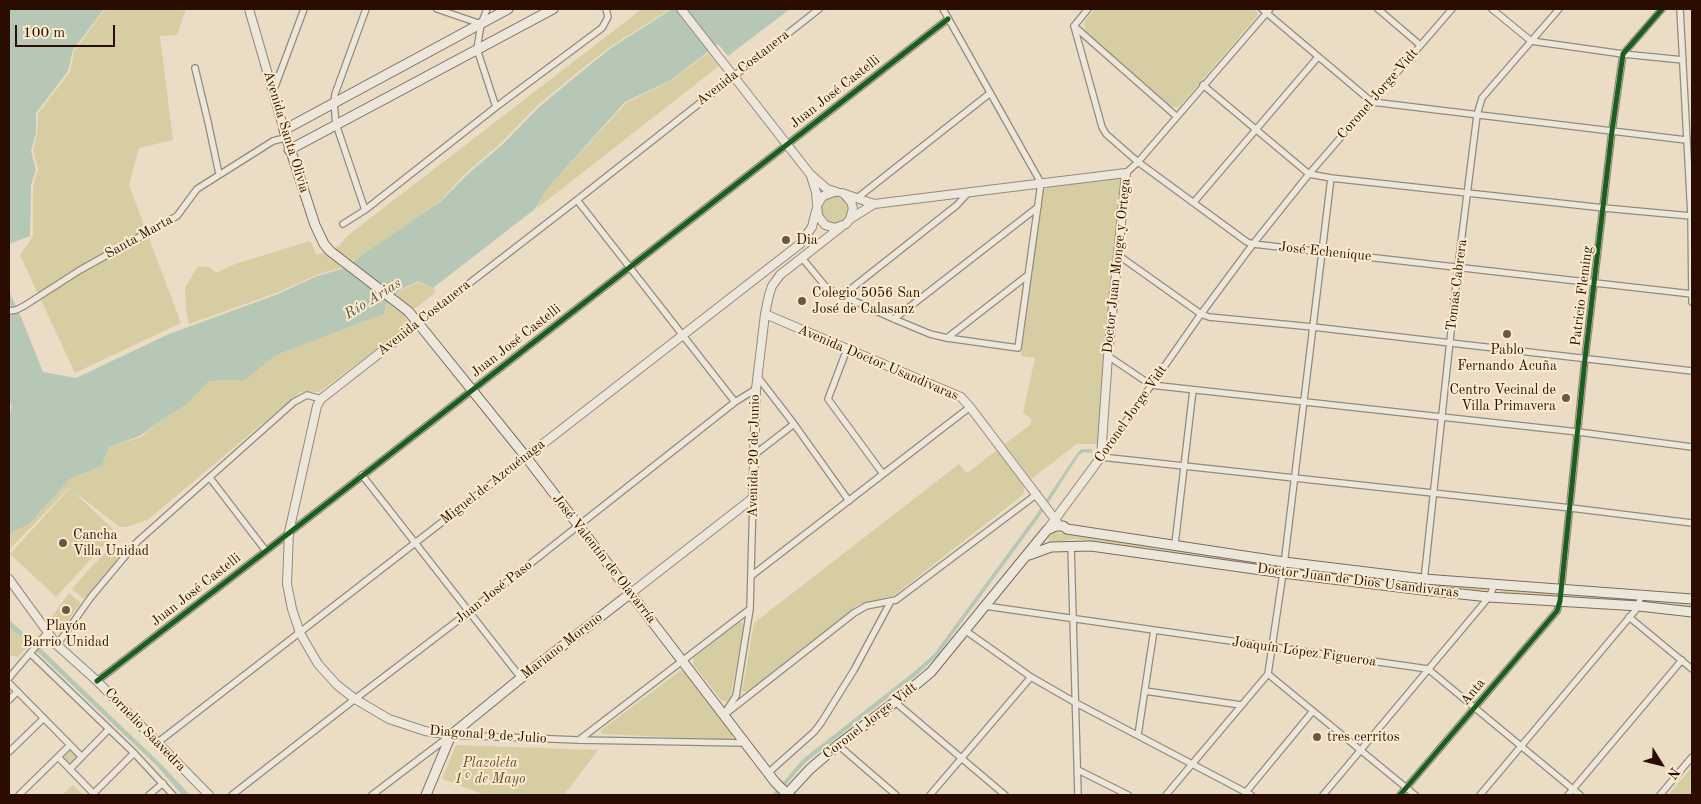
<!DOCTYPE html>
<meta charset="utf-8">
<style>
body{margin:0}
#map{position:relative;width:1701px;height:804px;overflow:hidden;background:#ebddc5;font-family:"Old Standard TT",serif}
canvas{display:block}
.frame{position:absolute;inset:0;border:10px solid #2a0d00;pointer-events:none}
.north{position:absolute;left:1636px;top:739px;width:50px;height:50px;-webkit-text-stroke:4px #fceccf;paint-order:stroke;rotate:126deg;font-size:14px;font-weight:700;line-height:20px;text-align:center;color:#2a0d00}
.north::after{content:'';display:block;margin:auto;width:18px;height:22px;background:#2a0d00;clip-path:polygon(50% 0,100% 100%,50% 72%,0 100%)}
.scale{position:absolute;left:15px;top:25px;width:100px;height:22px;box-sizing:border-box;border:2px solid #2a0d00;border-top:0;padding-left:6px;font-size:15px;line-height:18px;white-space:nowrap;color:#2a0d00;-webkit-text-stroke:4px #fceccf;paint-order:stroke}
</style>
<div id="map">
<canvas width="1701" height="804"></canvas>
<div class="frame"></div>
<div class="north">N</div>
<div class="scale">100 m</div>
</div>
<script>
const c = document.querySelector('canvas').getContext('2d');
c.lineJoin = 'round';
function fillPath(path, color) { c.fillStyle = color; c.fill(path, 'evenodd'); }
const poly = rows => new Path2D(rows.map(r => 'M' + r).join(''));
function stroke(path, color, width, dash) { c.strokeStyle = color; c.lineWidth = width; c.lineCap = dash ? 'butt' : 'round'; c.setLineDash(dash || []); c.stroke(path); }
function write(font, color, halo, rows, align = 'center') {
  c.font = font + ' "Old Standard TT",serif'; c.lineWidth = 4; c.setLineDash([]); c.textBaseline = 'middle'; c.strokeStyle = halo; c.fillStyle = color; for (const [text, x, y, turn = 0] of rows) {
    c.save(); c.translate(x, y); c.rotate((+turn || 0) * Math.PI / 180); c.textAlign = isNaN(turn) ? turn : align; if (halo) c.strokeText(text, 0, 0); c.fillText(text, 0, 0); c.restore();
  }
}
fillPath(poly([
 [105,9,186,9,177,35,160,36,173,140,139,148,129,185,181,323,75,373,20,255,33,236,33,186,38,169,33,151,37,133,38,113,70,72,74,51],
 [642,9,670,9,610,47,579,71,537,106,500,144,468,171,440,201,371,250,338,269,316,275,279,292,189,324,186,310,185,288,198,266,209,267,216,273,235,264,310,241,317,255,339,246,347,236],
 [1095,9,1256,9,1258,15,1179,107,1172,107,1085,31,1084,22],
 [708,53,719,66,536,209,546,190,626,103,672,80],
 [1117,177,1121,181,1097,444,1077,444,1031,479,1005,444,1031,424,1031,419,1023,413,1035,358,1021,356,1043,192,1048,186],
 [834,195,846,200,850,210,846,220,833,226,820,217,822,202,825,197],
 [418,282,433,288,436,292,404,317,410,324,319,392,300,392,149,519,127,527,120,527,73,491,116,532,56,597,10,554,70,488,69,488,9,550,9,534,29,524,70,479,102,466,109,447,141,437,160,421,186,405,209,381,245,380,276,355,384,314,386,304,402,290],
 [997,450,1024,487,1024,494,893,596,859,604,747,692,742,691,754,623,959,464,967,473],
 [1055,532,1278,565,1280,566,1279,569,1265,567,1074,539,1052,543,1049,542,1048,538,1051,533],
 [109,549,118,557,111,569,99,581,84,599,72,589,90,568],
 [1292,567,1414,582,1417,584,1417,586,1291,570],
 [1430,584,1486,588,1487,590,1485,592,1431,588,1429,586],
 [1503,589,1552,593,1555,596,1503,594,1500,592,1501,590],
 [69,593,81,603,63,628,51,618],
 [1566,594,1633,599,1636,602,1565,598],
 [1653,600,1692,604,1692,608,1649,604],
 [740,622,744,624,730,700,728,702,724,701,721,700,693,664,694,658],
 [9,627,29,645,18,657,9,655],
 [681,670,685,673,732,734,732,738,729,740,602,734,601,731,604,728],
 [456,745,598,750,564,795,485,795,442,779],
 [71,749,78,756,72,764,68,765,62,758],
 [1692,767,1692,795,1668,795],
 [73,785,83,795,62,795]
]), '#d7cda3');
fillPath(poly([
 [9,9,104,9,73,50,68,71,36,113,36,133,31,151,36,170,31,185,30,236,9,244],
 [672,9,790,9,728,56,718,44,671,80,625,102,546,190,535,209,433,288,418,281,402,289,386,304,384,314,276,355,245,380,209,381,186,405,160,421,140,436,109,447,102,466,70,479,29,524,9,534,9,418,12,406,9,400,9,291,21,317,43,372,76,378,169,334,278,294,317,276,342,269,441,201,469,173,503,144,539,107,580,73,611,48],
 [1082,449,1092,449,1092,453,1084,452,1079,455,1039,517,937,656,917,675,806,762,777,795,772,795,803,759,915,671,934,654,1036,515,1078,452],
 [9,620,33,641,160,763,190,795,182,795,157,766,30,645,9,627]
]), '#b6c7b6');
const minor = poly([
 [437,9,481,24],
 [487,9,481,24,477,49,496,107],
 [1262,9,1372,102,1686,140],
 [1378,9,1420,45],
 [1452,9,1309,174,1253,244,1201,314,1101,457,1571,508,1692,523],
 [1492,9,1531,41,1623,54,1683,60],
 [1680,9,1691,216,1692,302],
 [1074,26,1102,127,1106,134,1138,162,1247,242,1253,244,1692,294],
 [1074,26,1176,116],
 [1074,26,1088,9],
 [195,68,208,122,219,174],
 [1203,85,1309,174,1331,178,1604,208,1691,216],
 [273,92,304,9],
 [1126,173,1138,162,1270,9],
 [856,199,989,94],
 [577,200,735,402],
 [1194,202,1318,57],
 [365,210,336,124,334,103,335,94,366,9],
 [343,224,365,210,496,107,602,28,608,17,606,9],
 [1118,255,1201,314,1209,317,1313,327,1692,371],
 [802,258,826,287,832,291,894,319,930,334,947,338,1018,348,1041,183,943,9],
 [842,296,957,205,968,193],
 [9,311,16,310,24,306,80,270,177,216,197,189,273,141,285,138],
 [894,319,1038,207],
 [418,323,577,200,819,9],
 [947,338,1028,275],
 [847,349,828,399,883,474],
 [1108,356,1151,385,1578,432,1692,447],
 [757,376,794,424,849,501],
 [754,455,794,424],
 [362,475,521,678],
 [210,478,266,551],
 [1175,544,1193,390],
 [1071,546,1078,795],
 [751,576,970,407],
 [1423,590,1458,267,1477,115,1482,98,1559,9],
 [985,606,1428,669,1580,795],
 [1629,617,1692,669],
 [966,631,1031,677,1076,703,1251,795],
 [57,645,91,597,137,542,294,402,307,395,321,399],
 [30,653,134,753,173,795],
 [1268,674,1415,795],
 [9,678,47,633],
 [97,681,266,551,948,19],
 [9,683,82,757],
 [1145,691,1241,705],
 [9,700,17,692],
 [895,702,1005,795],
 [726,711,736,696,750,609,753,498],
 [724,715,854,613,866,606,896,600,1037,494],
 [1138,735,1154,630],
 [579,740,750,609],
 [157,743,526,457],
 [838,745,896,795],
 [9,752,44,718],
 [58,757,94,794],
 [70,769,109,729],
 [1078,770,1128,795],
 [768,773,814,732,821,723,854,670,891,601],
 [1246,792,1313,711],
 [19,795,70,745],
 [92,795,134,753],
 [149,795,163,783],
 [232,795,355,699,469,612,735,402,756,389],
 [372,795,451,735,578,740,746,743],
 [930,795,1031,677],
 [1166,795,1268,674,1283,573,1331,178],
 [1323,795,1489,597,1495,584],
 [1400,795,1557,611,1560,601,1585,359,1612,131,1623,54,1662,9],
 [1480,795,1639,606,1640,596],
 [1568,795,1682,660],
 [1660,795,1692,757]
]);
const tertiary = poly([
 [249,9,284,130],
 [681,9,810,174,827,189,837,192],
 [811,176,816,192,818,216,825,225,835,228,846,224,850,219,853,208,851,202,845,195],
 [842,193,874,204,1126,173,1108,356,1101,457,1047,530],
 [817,205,823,196,834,192],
 [850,219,874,204],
 [765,314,961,397,970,407,1057,522],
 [418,323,321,399,317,406,289,532,287,584,292,609,300,633,318,664,337,685,355,699,389,719,425,731,451,735],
 [526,457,800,244,812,227,816,211],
 [9,579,57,645,97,681,209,795],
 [631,593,753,498,756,389,765,314,769,295,772,286,780,275,841,227]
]);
const secondary = poly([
 [508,9,284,130,315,225,324,244,330,251,408,311,418,323,526,457,775,782,787,794],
 [289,150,553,9],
 [1029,555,1051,547,1091,546,1283,573,1423,590,1489,597,1639,606,1692,612],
 [426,795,451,735,521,678,631,593],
 [786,795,810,769,838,745,895,702,931,672,1047,530,1056,526,1063,526,1067,529,1284,562,1424,579,1692,599]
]);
stroke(minor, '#95897a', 8);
stroke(tertiary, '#95897a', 10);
stroke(secondary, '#796d60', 11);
stroke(minor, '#ede6da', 5.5);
stroke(tertiary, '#ede6da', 8);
stroke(secondary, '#ede6da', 9);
stroke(poly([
 [97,681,266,551,948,19],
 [1400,795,1557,611,1560,601,1585,359,1612,131,1623,54,1662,9]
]), '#1b5e20', 5);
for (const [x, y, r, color] of [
 [786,240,5,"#6e5645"],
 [802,301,5,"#6e5645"],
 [1507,334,5,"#6e5645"],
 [1566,398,5,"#6e5645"],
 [63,543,5,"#6e5645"],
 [66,610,5,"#6e5645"],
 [1317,737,5,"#6e5645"]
]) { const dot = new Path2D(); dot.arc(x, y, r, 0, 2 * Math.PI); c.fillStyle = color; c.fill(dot); stroke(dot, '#fceccf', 2); }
write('14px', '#2a0d00', '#fceccf', [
 ["Avenida Costanera",743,68,-38],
 ["Juan José Castelli",835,92,-38],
 ["Coronel Jorge Vidt",1378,94,-49],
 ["Avenida Santa Olivia",286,132,73],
 ["Santa Marta",139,237,-29],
 ["José Echenique",1325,252,6],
 ["Doctor Juan Monge y Ortega",1117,266,-84],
 ["Tomás Cabrera",1457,285,-83],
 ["Patricio Fleming",1582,296,-83],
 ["Avenida Costanera",424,318,-38],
 ["Juan José Castelli",516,341,-38],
 ["Avenida Doctor Usandivaras",878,363,23],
 ["Coronel Jorge Vidt",1131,414,-55],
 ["Avenida 20 de Junio",754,456,-89],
 ["Miguel de Azcuénaga",493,482,-38],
 ["José Valentín de Olavarría",604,559,52],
 ["Doctor Juan de Dios Usandivaras",1358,581,7],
 ["Juan José Castelli",196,590,-38],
 ["Juan José Paso",494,592,-38],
 ["Mariano Moreno",562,646,-38],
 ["Joaquín López Figueroa",1304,652,8],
 ["Anta",1473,692,-50],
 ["Coronel Jorge Vidt",870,721,-38],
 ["Cornelio Saavedra",145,730,46],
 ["Diagonal 9 de Julio",488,735,4]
]);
write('14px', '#2a0d00', '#fceccf', [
 ["Dia",796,240],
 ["Colegio 5056 San",812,293],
 ["José de Calasanz",812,309],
 ["Pablo",1507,350,"center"],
 ["Fernando Acuña",1507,366,"center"],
 ["Centro Vecinal de",1556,390,"right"],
 ["Villa Primavera",1556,406,"right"],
 ["Cancha",73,535],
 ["Villa Unidad",73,551],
 ["Playón",66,626,"center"],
 ["Barrio Unidad",66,642,"center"],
 ["tres cerritos",1327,737]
], 'left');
write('italic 14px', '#614c30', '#fceccf', [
 ["Plazoleta",490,763],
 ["1° de Mayo",490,779]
]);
write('italic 15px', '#595346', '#fceccf', [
 ["Río Arias",373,299,-32]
]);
</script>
